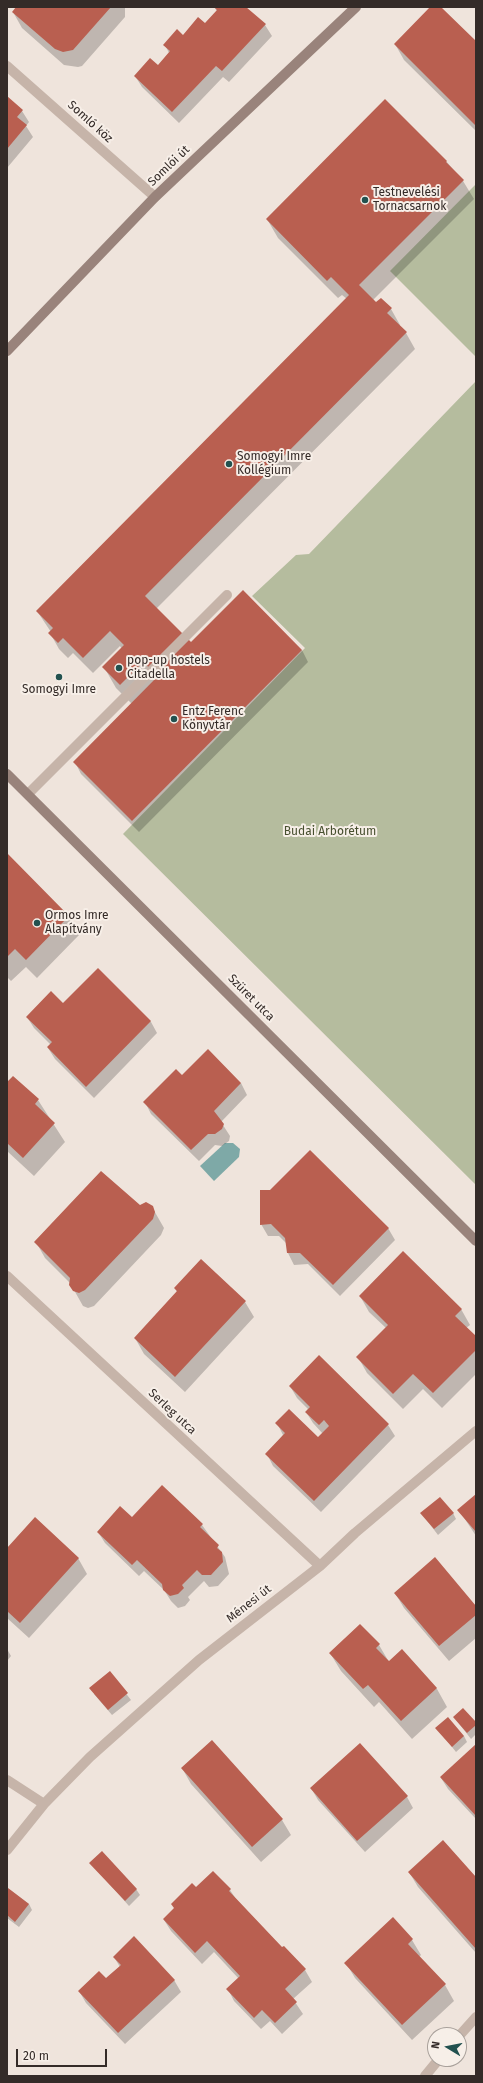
<!DOCTYPE html>
<meta charset="utf-8">
<style>
body{margin:0}
#map{position:relative;width:483px;height:2083px;overflow:hidden;background:#efe4dc;font-family:"Fira Sans",sans-serif}
canvas{display:block}
.frame{position:absolute;inset:0;border:8px solid #342b28;pointer-events:none}
.north{position:absolute;left:427px;top:2027px;width:40px;height:40px;box-sizing:border-box;background:#f7efe8;border:1px solid #a9a19b;border-radius:50%;rotate:280deg;font-size:11px;font-weight:700;line-height:16px;text-align:center;color:#342b28}
.north::after{content:'';display:block;margin:auto;width:14px;height:18px;background:#22514f;clip-path:polygon(50% 0,100% 100%,50% 72%,0 100%)}
.scale{position:absolute;left:16px;top:2049px;width:91px;height:18px;box-sizing:border-box;border:2px solid #342b28;border-top:0;padding-left:5px;font-size:12px;line-height:14px;white-space:nowrap;color:#342b28;-webkit-text-stroke:3px #f7efe8;paint-order:stroke}
</style>
<div id="map">
<canvas width="483" height="2083"></canvas>
<div class="frame"></div>
<div class="north">N</div>
<div class="scale">20 m</div>
</div>
<script>
const c = document.querySelector('canvas').getContext('2d');
c.lineJoin = 'round';
function fillPath(path, color) { c.fillStyle = color; c.fill(path, 'evenodd'); }
const poly = rows => new Path2D(rows.map(r => 'M' + r).join(''));
function stroke(path, color, width, dash) { c.strokeStyle = color; c.lineWidth = width; c.lineCap = dash ? 'butt' : 'round'; c.setLineDash(dash || []); c.stroke(path); }
function write(font, color, halo, rows, align = 'center') {
  c.font = font + ' "Fira Sans",sans-serif'; c.lineWidth = 4; c.setLineDash([]); c.textBaseline = 'middle'; c.strokeStyle = halo; c.fillStyle = color; for (const [text, x, y, turn = 0] of rows) {
    c.save(); c.translate(x, y); c.rotate((+turn || 0) * Math.PI / 180); c.textAlign = isNaN(turn) ? turn : align; if (halo) c.strokeText(text, 0, 0); c.fillText(text, 0, 0); c.restore();
  }
}
fillPath(poly([
 [476,184,476,357,390,271],
 [476,381,476,1185,123,834,305,648,252,596,296,555,309,554]
]), '#b5bc9e');
fillPath(poly([
 [225,1143,233,1143,240,1149,239,1157,214,1181,200,1166]
]), '#7ea9a7');
fillPath(poly([
 [18,7,125,7,125,17,82,66,78,67,64,65,22,28,13,12],
 [214,7,245,7,265,25,272,36,229,82,223,77,179,123,142,87,135,76,158,66,169,53,165,45,205,25,217,11],
 [431,7,439,7,476,42,476,131,404,60,395,44],
 [7,97,22,111,29,122,26,126,33,137,7,168],
 [446,161,463,181,474,199,373,300,376,303,391,309,400,325,399,326,406,333,415,349,156,609,190,642,302,650,308,662,139,832,81,774,75,762,132,704,116,688,104,667,122,649,120,646,93,673,73,653,68,658,59,649,50,633,51,632,37,611,347,299,342,295,338,298,278,238,267,219],
 [7,855,68,916,79,935,37,978,26,967,11,981,7,977],
 [98,969,151,1022,157,1033,94,1098,55,1059,48,1048,51,1045,34,1028,27,1017,63,1005],
 [182,1076,241,1083,247,1095,221,1122,230,1136,229,1141,222,1146,215,1145,199,1161,151,1114,145,1102],
 [7,1083,38,1100,65,1142,34,1176,7,1151],
 [261,1191,388,1228,395,1240,340,1296,308,1264,294,1265,288,1253,287,1244,279,1236,268,1236,261,1224],
 [139,1206,152,1207,164,1228,161,1235,94,1306,88,1308,83,1306,70,1283,45,1258,36,1242],
 [175,1288,245,1302,254,1317,185,1392,144,1354,135,1338,177,1292],
 [360,1296,461,1309,470,1325,466,1328,476,1338,476,1374,442,1408,423,1389,403,1409,367,1373,358,1357,386,1328,369,1312],
 [290,1386,388,1425,395,1436,321,1512,273,1466,267,1454,283,1435,277,1423,318,1438,323,1434,313,1423,306,1412,308,1409,297,1398],
 [476,1496,476,1536,459,1510],
 [453,1513,456,1519,438,1535,422,1514],
 [132,1519,202,1525,225,1557,229,1574,218,1586,209,1587,204,1581,188,1597,190,1600,185,1606,178,1608,171,1601,164,1590,144,1571,139,1576,105,1543,98,1532],
 [7,1550,78,1558,87,1574,29,1638,7,1618],
 [395,1593,476,1607,476,1638,449,1661,404,1608],
 [360,1625,379,1645,389,1662,401,1651,437,1689,447,1707,412,1739,379,1702,374,1707,341,1671,330,1653],
 [7,1649,11,1656,7,1661],
 [110,1673,131,1700,112,1715,94,1694],
 [454,1717,476,1723,476,1734,471,1739],
 [437,1728,464,1736,467,1742,456,1752],
 [476,1746,476,1819,448,1789,441,1778],
 [182,1768,282,1820,291,1835,261,1862,191,1784],
 [311,1788,407,1797,413,1808,365,1852,318,1800],
 [91,1863,136,1889,140,1895,129,1906],
 [409,1872,476,1878,476,1953,418,1887],
 [9,1889,29,1904,32,1910,19,1927,7,1918,7,1891],
 [196,1889,230,1890,236,1899,282,1949,284,1947,305,1970,312,1982,293,1999,303,2014,282,2034,270,2021,261,2029,234,2001,228,1989,239,1979,214,1952,202,1964,171,1931,164,1920,175,1909,172,1904],
 [393,1919,412,1940,421,1955,419,1957,445,1985,454,2001,412,2040,355,1978,346,1963],
 [114,1957,174,1980,181,1992,125,2044,86,2003,79,1991,106,1980,120,1967]
]), '#0003');
fillPath(poly([
 [16,7,111,7,73,50,63,52,55,49,12,12],
 [214,7,246,7,266,24,222,71,216,66,172,112,134,76,150,58,158,65,170,51,163,45,177,29,183,35,198,17,205,23,217,10],
 [430,7,441,7,476,41,476,126,394,44],
 [7,96,23,110,17,117,27,125,7,149],
 [385,99,447,161,446,162,464,180,359,285,376,302,381,298,392,308,387,313,407,332,145,596,191,642,243,590,302,650,132,821,73,762,158,676,143,662,120,685,102,667,124,645,110,631,83,658,63,638,58,643,48,633,53,628,36,611,349,295,331,277,327,281,266,219],
 [7,853,69,916,26,960,15,949,7,957],
 [98,968,151,1021,86,1087,47,1047,52,1042,26,1017,51,991,63,1003],
 [208,1049,241,1083,214,1111,224,1124,222,1129,215,1134,208,1134,191,1150,143,1102,176,1069,182,1075],
 [13,1076,39,1099,35,1104,55,1123,23,1158,7,1143,7,1082],
 [310,1150,389,1228,333,1285,300,1253,287,1253,285,1238,271,1224,260,1225,260,1190,270,1190],
 [101,1171,140,1205,146,1202,153,1206,155,1212,153,1219,85,1290,79,1293,73,1291,69,1285,70,1278,34,1242],
 [403,1251,462,1309,455,1316,476,1336,476,1350,433,1393,413,1374,393,1394,356,1357,388,1325,359,1296],
 [201,1259,246,1301,175,1377,134,1338,177,1291,174,1288],
 [319,1355,389,1424,314,1501,265,1454,285,1433,275,1423,289,1409,318,1437,329,1426,324,1420,319,1425,305,1412,310,1407,289,1386],
 [162,1485,203,1524,200,1527,219,1545,217,1548,222,1552,223,1562,211,1575,202,1575,197,1570,182,1585,184,1588,178,1594,170,1596,163,1590,162,1584,137,1560,132,1565,97,1532,120,1506,132,1517],
 [476,1494,476,1532,457,1510],
 [440,1497,454,1513,434,1529,420,1513],
 [35,1517,79,1558,20,1623,7,1611,7,1548],
 [435,1557,476,1606,476,1615,439,1646,394,1593],
 [360,1624,380,1644,376,1648,389,1661,402,1649,437,1688,401,1721,368,1685,363,1689,329,1653],
 [110,1671,128,1693,108,1710,89,1688],
 [463,1708,476,1722,476,1725,467,1733,453,1717],
 [448,1717,464,1736,452,1747,435,1728],
 [212,1740,283,1819,252,1847,181,1768],
 [360,1743,408,1796,357,1841,310,1788],
 [476,1744,476,1816,440,1777],
 [443,1840,476,1877,476,1949,408,1872],
 [102,1851,137,1889,125,1901,89,1863],
 [213,1871,231,1889,229,1891,282,1947,284,1946,306,1969,285,1989,297,2002,275,2023,262,2010,254,2018,226,1989,240,1976,207,1941,195,1953,163,1919,174,1908,171,1904,192,1883,196,1887],
 [8,1888,29,1904,15,1922,7,1915],
 [393,1917,413,1939,408,1944,446,1984,402,2025,344,1963],
 [134,1936,175,1980,118,2033,78,1991,99,1971,106,1978,121,1965,113,1957]
]), '#b95f50');
stroke(poly([
 [28,794,227,595]
]), '#c6b4a9', 10);
stroke(poly([
 [7,66,155,197],
 [7,1276,320,1566],
 [7,1780,44,1804],
 [7,1850,44,1804,90,1757,199,1660,320,1566,355,1533,476,1431],
 [459,2036,476,2017],
 [425,2076,439,2059]
]), '#c6b4a9', 10);
stroke(poly([
 [7,351,155,197,356,7],
 [7,774,476,1241]
]), '#99837b', 10);
for (const [x, y, r, color] of [
 [365,200,4,"#22514f"],
 [229,464,4,"#22514f"],
 [119,668,4,"#22514f"],
 [59,677,4,"#22514f"],
 [174,719,4,"#22514f"],
 [37,923,4,"#22514f"]
]) { const dot = new Path2D(); dot.arc(x, y, r, 0, 2 * Math.PI); c.fillStyle = color; c.fill(dot); stroke(dot, '#f7efe8', 1.5); }
write('12px', '#342b28', '#f7efe8', [
 ["Somló köz",90,122,42],
 ["Somlói út",169,166,-44],
 ["Szüret utca",251,998,45],
 ["Serleg utca",172,1412,43],
 ["Ménesi út",249,1604,-38]
]);
write('12px', '#342b28', '#f7efe8', [
 ["Testnevelési",373,193],
 ["Tornacsarnok",373,207],
 ["Somogyi Imre",237,457],
 ["Kollégium",237,471],
 ["pop-up hostels",127,661],
 ["Citadella",127,675],
 ["Somogyi Imre",59,690,"center"],
 ["Entz Ferenc",182,712],
 ["Könyvtár",182,726],
 ["Ormos Imre",45,916],
 ["Alapítvány",45,930]
], 'left');
write('12px', '#474f2f', '#f7efe8', [
 ["Budai Arborétum",330,832]
]);
</script>
